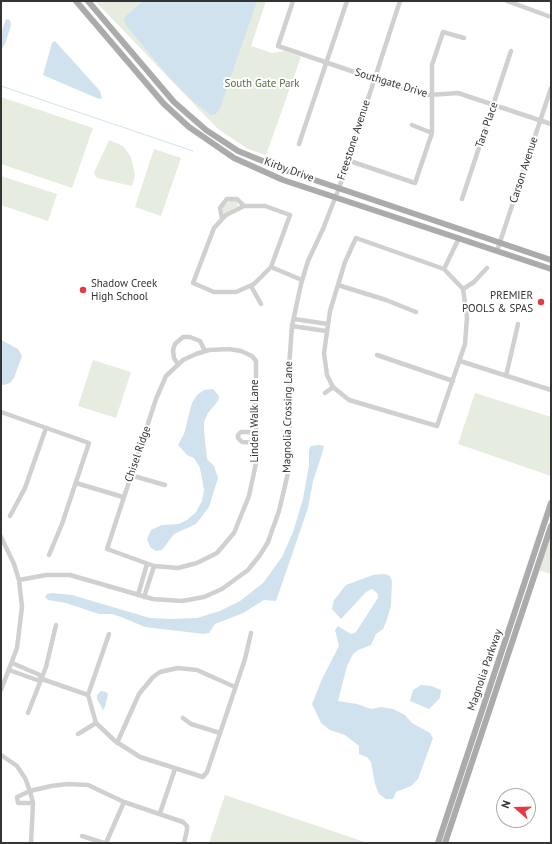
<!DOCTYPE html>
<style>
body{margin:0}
#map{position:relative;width:552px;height:844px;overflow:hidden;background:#fff;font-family:"PT Sans",sans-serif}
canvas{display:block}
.frame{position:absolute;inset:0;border:2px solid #333;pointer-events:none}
.north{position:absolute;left:496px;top:788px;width:40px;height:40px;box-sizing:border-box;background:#fff;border:1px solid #adadad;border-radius:50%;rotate:290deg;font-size:11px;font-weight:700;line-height:16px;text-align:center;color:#333}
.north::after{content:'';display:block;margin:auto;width:14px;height:18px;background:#e63946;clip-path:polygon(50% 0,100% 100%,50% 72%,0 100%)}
</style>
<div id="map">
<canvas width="552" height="844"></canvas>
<div class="frame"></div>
<div class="north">N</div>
</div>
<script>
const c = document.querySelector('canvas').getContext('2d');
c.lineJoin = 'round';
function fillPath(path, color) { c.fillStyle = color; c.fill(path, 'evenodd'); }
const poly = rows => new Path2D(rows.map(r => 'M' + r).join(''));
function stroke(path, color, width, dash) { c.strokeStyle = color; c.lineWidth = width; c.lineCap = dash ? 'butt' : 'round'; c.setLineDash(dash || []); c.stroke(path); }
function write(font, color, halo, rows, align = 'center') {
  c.font = font + ' "PT Sans",sans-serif'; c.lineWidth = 4; c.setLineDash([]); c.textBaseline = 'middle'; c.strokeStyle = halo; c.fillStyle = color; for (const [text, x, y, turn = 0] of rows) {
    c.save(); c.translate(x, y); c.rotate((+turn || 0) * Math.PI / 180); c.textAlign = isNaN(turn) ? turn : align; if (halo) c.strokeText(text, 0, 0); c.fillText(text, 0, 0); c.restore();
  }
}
fillPath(poly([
 [95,1,266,1,251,46,272,53,285,51,301,57,266,155,248,149,218,129],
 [1,97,93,128,72,188,1,164],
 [109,140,123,146,131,157,135,175,132,186,97,178,94,173],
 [154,149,181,158,161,216,135,207],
 [1,176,57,194,48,221,1,205],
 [231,200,237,201,238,206,225,213,223,212,223,207],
 [93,360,131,372,116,418,78,406],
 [475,393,551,417,551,476,458,444],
 [551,522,551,574,535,569],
 [225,795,368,843,209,843]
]), '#e6ecdf');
fillPath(poly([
 [143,1,257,1,220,108,216,114,211,115,195,103,167,75,126,25,124,21,126,16],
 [6,19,10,20,11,25,5,44,1,50,1,33],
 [55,41,100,91,102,98,99,99,43,75,52,43],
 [1,340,18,349,22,356,14,378,10,383,4,385,1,384],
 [213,389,219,396,218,401,208,413,204,422,204,431,207,459,214,466,218,478,209,507,196,524,174,534,162,550,156,551,150,547,147,539,151,530,162,525,179,524,187,520,196,512,202,501,204,490,200,468,194,458,187,455,178,445,184,434,192,403,197,395,204,390],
 [319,445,324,446,321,457,313,481,308,508,276,601,264,600,243,613,215,624,209,633,204,634,145,627,121,617,112,614,99,614,66,603,48,600,45,597,47,594,52,593,72,595,150,618,171,619,197,618,220,611,240,601,263,583,282,557,293,532,303,499,309,465,309,450,311,446],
 [385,574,390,576,392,581,391,606,386,622,383,629,376,634,371,645,358,650,353,654,347,666,338,701,357,704,371,709,381,707,393,709,405,715,412,723,430,733,433,738,418,779,411,786,396,792,393,799,386,799,379,794,375,784,371,762,367,757,359,754,359,746,345,735,330,730,321,723,312,704,322,679,339,646,335,630,338,626,351,634,356,632,378,598,378,594,372,589,366,592,341,619,332,609,334,600,346,585,373,575],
 [421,685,431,686,441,690,440,698,429,709,410,701,413,690],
 [101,691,106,692,108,694,105,707,103,710,97,699,97,695]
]), '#cfe2ee');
stroke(poly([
 [1,86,193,151]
]), '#cfe2ee', 1);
stroke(poly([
 [293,1,278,46,410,91,429,95,458,93,551,124],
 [507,1,551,17],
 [412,125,432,133],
 [299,144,347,1],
 [347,160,415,183,432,133,432,65,443,32,464,38],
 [462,199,511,51],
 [244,206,265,206,290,215,271,267,254,284,236,292,214,292,193,283,214,228,226,215,244,206],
 [222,218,220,208,227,199,237,199,244,206],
 [356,238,444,269,463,289,467,317,465,344,437,426,349,400,333,387,327,375,324,353,330,311,345,262,356,238],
 [497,251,551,88],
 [271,267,302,280],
 [444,269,459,238],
 [338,285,386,300,416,312],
 [251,286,261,304],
 [463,289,474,282,487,268],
 [294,319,328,324],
 [292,326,326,331],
 [229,349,241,351,252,356,256,361,256,463,249,496,234,533,217,553,197,563,178,568,154,566,107,549,156,399,166,376,183,360,196,354,209,350,229,349],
 [377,355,453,381],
 [460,361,551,390],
 [178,364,174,358,173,350,175,344,183,337,190,337,200,341,205,351],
 [506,376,518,324],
 [325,393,333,387],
 [1,412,89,443,62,524,49,555],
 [256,432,241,432,238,435,238,438,242,442,257,443],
 [130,475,165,485],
 [76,483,123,497],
 [10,516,25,488,46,428],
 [1,537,14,564,19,580,22,607,17,648,1,690],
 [19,580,46,575,70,575,153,599,182,601,204,597,222,589,248,570,260,555,268,542,279,511,288,473,290,451,289,367,292,326,301,284,308,261,323,229,339,188,400,1],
 [138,595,147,564],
 [144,597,154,566],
 [12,663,40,675,42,679],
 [9,670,37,680,42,679,88,695],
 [88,695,96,723,115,741,140,757,203,777,207,772,245,659,251,633],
 [88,695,109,634],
 [28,713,46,667,56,625],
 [183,718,191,724,220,733],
 [78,734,96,723],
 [117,743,139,694,153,677,160,672,178,668,197,670,235,687],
 [1,755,17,766,25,778,30,791,33,803,31,843],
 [33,803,18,803,17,797,30,791,51,786,68,784,88,785,124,802,183,822,187,826,187,830,184,843],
 [160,813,175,769],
 [82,836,104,843],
 [106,843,124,802]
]), '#d0d0d0', 4.5);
stroke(poly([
 [76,1,164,104,189,127,234,158,283,180,551,269],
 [88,1,174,102,206,130,238,151,285,170,551,260],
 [438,843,551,503],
 [445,843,551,526]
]), '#ababab', 6);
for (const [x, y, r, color] of [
 [83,290,4,"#e63946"],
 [541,302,4,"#e63946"]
]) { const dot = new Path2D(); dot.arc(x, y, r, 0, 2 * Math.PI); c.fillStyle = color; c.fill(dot); stroke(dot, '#fff', 1.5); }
write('11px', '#333', '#fff', [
 ["Southgate Drive",391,83,17],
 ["Tara Place",487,125,-71],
 ["Freestone Avenue",354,140,-72],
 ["Kirby Drive",289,170,20],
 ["Carson Avenue",524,170,-72],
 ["Magnolia Crossing Lane",288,417,-89],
 ["Linden Walk Lane",255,421,-90],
 ["Chisel Ridge",138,454,-71],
 ["Magnolia Parkway",485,670,-71]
]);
write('11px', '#56703f', '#fff', [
 ["South Gate Park",262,84]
]);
write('11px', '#333', '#fff', [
 ["Shadow Creek",91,284],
 ["High School",91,297],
 ["PREMIER",533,296,"right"],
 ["POOLS & SPAS",533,309,"right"]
], 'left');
</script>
